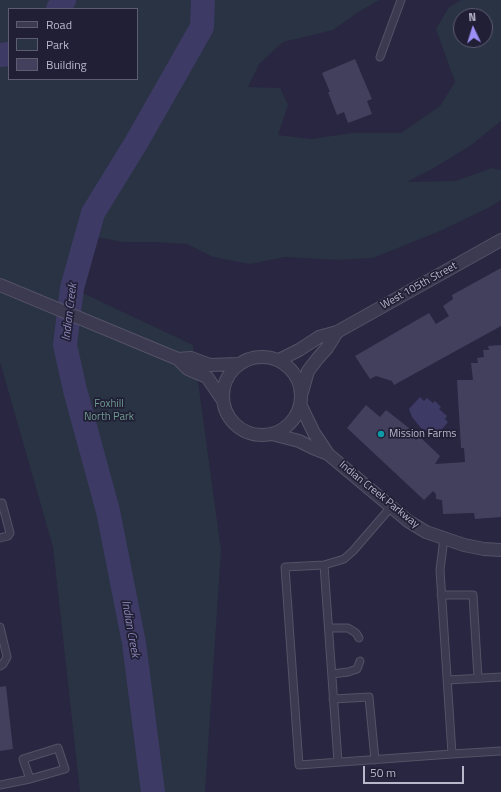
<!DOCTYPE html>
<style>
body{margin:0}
#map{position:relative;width:501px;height:792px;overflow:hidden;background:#282640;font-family:"Titillium Web",sans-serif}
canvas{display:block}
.legend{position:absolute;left:8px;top:8px;width:130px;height:72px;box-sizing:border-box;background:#211f35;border:1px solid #5e5c71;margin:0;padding:5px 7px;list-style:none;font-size:12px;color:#b9b7ca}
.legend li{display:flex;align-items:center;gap:8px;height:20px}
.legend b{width:20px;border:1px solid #5e5c71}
.north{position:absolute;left:453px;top:8px;width:40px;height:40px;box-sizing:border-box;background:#211f35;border:1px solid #5e5c71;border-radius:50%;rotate:356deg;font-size:11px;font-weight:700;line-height:16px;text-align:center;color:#b9b7ca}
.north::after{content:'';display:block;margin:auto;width:14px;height:18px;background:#9c90f6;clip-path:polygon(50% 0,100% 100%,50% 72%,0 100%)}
.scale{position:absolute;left:363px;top:766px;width:101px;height:18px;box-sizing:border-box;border:2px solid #b9b7ca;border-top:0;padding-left:5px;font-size:12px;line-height:14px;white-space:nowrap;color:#b9b7ca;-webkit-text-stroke:3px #211f35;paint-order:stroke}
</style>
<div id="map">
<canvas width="501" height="792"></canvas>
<ul class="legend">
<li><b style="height:5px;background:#3c3a50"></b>Road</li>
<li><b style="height:11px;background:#293343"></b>Park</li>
<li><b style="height:11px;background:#43405e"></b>Building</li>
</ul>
<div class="north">N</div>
<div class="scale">50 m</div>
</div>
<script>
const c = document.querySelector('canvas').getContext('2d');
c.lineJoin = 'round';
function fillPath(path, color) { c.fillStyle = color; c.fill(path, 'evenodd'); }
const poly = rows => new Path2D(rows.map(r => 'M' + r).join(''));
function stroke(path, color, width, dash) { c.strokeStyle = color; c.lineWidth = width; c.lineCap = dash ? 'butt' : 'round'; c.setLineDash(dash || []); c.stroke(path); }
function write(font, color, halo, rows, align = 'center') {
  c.font = font + ' "Titillium Web",sans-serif'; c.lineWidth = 3.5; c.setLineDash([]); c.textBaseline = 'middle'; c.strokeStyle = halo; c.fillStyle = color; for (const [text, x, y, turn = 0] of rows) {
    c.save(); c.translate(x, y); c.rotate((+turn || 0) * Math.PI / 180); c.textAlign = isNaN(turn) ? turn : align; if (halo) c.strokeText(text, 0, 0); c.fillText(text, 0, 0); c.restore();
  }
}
fillPath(poly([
 [0,0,380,0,360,11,333,30,283,42,259,64,248,87,280,88,288,105,278,135,311,139,352,133,401,133,440,106,455,82,436,29,449,7,461,0,501,0,501,121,470,146,432,169,407,182,455,181,492,168,501,170,501,200,490,207,440,231,373,258,336,260,285,257,250,264,213,257,187,244,154,242,122,242,87,235,72,288,193,345,221,550,205,792,80,792,53,547,0,362],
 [9,9,137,9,137,79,9,79],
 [461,16,485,16,485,40,461,40]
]), '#293343');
fillPath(poly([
 [420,397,424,401,427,398,433,403,435,401,441,407,439,409,447,416,445,419,448,422,438,434,431,432,421,428,412,417,409,409]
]), '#3e3a66');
stroke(poly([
 [58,9,64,0],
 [0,55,9,54],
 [153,792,134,643,108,511,75,390,65,345,72,288,93,213,136,143,202,27,203,0]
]), '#3e3a66', 24);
fillPath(poly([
 [355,59,372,99,367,101,372,114,348,123,344,112,337,115,328,92,330,92,322,73],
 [501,268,501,326,394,385,392,381,376,376,370,379,355,356,429,313,436,324,449,316,443,306,453,299,452,295],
 [501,345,501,517,475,519,474,513,443,514,442,500,436,499,436,494,433,491,424,500,347,428,366,405,380,417,386,410,409,428,407,431,416,440,420,437,440,456,435,464,465,462,464,448,461,448,457,380,473,380,471,363,478,363,477,358,484,357,483,350,489,350,488,346],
 [6,686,13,749,0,751,0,687]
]), '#43405e');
const service = poly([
 [380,57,401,0],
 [0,503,2,503,10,533,8,536,0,538],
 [391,507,353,551,344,559,324,565,285,567,299,765,452,754],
 [444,538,440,570,452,754,501,751],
 [324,565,338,762],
 [441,595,473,595,478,678],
 [0,627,7,657,3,664,0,666],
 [329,628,348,628,356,633,359,638],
 [332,674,348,672,357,669,360,661],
 [447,680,501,677],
 [333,699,369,697,375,760],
 [0,785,30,779,65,769,58,748,23,759,30,779]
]);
const minor = poly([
 [279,360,299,350,319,337,337,332,501,240],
 [302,392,308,371,318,358,327,348,337,332]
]);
const tertiary = poly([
 [0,285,178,359,188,369,207,377,222,399],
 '223 396a39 39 0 1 1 78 0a39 39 0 1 1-78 0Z',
 [178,359,191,358,210,365,238,364],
 [301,406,314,433,328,454,408,521,426,532,464,545,484,549,501,550],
 [272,434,299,441,313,448,328,454]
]);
stroke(service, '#545267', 9);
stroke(minor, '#545267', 14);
stroke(tertiary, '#545267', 14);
stroke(service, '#3c3a50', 7);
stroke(minor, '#3c3a50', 12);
stroke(tertiary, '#3c3a50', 12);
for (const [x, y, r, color] of [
 [381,434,4,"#0f9aa8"]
]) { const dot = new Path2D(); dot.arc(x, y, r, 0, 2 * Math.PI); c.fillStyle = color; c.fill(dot); stroke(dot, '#211f35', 1.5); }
write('11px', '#b9b7ca', '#211f35', [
 ["West 105th Street",419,286,-29],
 ["Indian Creek Parkway",379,495,39]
]);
write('11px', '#6e9b8f', '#211f35', [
 ["Foxhill",109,404],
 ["North Park",109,417]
]);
write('11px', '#b9b7ca', '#211f35', [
 ["Mission Farms",389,434]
], 'left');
write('italic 12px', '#8a86b5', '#211f35', [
 ["Indian Creek",70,312,-83],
 ["Indian Creek",130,629,80]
]);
</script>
